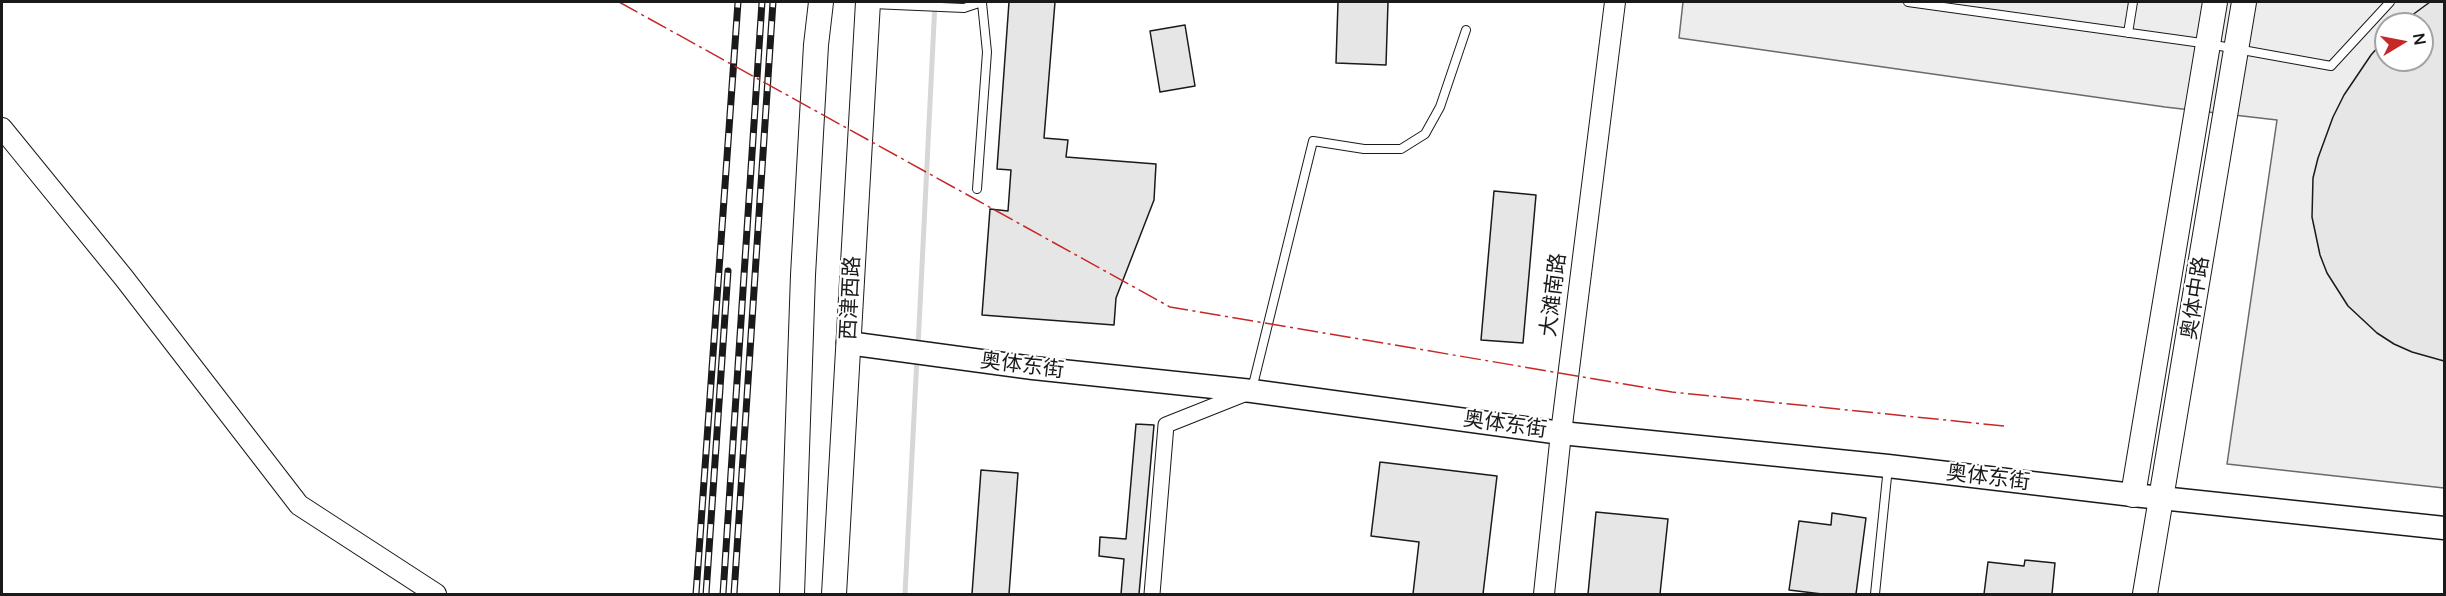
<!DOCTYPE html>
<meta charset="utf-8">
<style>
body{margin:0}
#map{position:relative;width:2446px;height:596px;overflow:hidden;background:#fff;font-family:Manrope,sans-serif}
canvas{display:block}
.frame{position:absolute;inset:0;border:3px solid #1a1a1a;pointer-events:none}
.north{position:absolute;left:2374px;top:12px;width:60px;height:60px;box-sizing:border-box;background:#fff;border:2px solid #a3a3a3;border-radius:50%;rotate:80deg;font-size:16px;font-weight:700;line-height:24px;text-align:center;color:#1a1a1a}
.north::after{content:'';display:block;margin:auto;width:21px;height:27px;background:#c62828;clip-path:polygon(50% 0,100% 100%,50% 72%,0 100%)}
</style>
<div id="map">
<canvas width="2446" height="596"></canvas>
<div class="frame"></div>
<div class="north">N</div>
</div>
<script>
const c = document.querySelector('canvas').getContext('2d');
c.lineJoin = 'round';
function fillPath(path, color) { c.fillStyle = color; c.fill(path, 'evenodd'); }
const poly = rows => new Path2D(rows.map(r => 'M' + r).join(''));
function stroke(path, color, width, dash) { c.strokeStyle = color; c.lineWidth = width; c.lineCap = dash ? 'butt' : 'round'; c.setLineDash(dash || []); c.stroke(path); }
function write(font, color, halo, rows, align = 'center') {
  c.font = font + ' Manrope,"Noto Sans SC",sans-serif'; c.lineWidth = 4.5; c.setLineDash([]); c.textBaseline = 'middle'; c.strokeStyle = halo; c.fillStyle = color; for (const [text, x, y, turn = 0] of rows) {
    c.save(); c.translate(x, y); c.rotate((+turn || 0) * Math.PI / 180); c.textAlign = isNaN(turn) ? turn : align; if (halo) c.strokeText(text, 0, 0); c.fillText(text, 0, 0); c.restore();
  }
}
const built = poly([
 [1683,2,2444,2,2444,488,2227,464,2277,120,2165,107,1679,38,1683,2],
 [2386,24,2422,24,2422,60,2386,60,2386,24]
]);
fillPath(built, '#ededed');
stroke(built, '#6a6a6a', 1.5);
stroke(poly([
 [918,347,935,2],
 [905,594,917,357]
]), '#d7d7d7', 5);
const building = poly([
 [1009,2,1055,2,1044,138,1068,140,1066,157,1156,164,1154,200,1116,298,1114,325,982,315,990,209,1008,211,1011,170,997,169,1009,2],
 [1338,2,1388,2,1386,65,1336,63,1338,2],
 [2430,2,2444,2,2444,361,2412,352,2394,344,2377,333,2348,306,2327,273,2320,255,2312,217,2313,178,2318,158,2333,117,2344,95,2371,55,2386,38,2386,60,2422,60,2422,24,2400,24,2430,2],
 [1185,25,1195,86,1160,92,1150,31,1185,25],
 [1494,191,1536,195,1523,343,1481,340,1494,191],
 [1136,424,1154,425,1139,594,1121,594,1124,559,1099,556,1100,537,1126,539,1136,424],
 [1380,462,1497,476,1483,594,1413,594,1419,542,1371,536,1380,462],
 [981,470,1018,473,1009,594,972,594,981,470],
 [1596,512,1668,519,1660,594,1588,594,1596,512],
 [1832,513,1866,518,1856,594,1822,594,1789,590,1799,521,1831,525,1832,513],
 [2025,560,2055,563,2052,594,1984,594,1988,562,2024,566,2025,560]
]);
fillPath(building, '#e6e6e6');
stroke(building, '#1a1a1a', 1.5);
const service = poly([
 [1908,2,2209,44,2331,66,2390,2],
 [872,4,964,8,982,2],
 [2128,33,2133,2],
 [977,189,987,52,982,3],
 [1252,389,1313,141,1364,149,1401,149,1425,134,1440,107,1466,30],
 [1875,594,1888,467]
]);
const minor = poly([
 [1152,594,1166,425,1249,392]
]);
const tertiary = poly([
 [2,128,124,278,299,505,436,594],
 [1544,594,1561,433,1615,2]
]);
const secondary = poly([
 [848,343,1033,368,1252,391,1561,433,1888,466,2133,495,2444,528]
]);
const primary = poly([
 [2133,495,2215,2],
 [792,594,803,275,816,45,821,2],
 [834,594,868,2],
 [2145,594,2244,2]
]);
stroke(service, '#1a1a1a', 10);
stroke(minor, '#1a1a1a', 17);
stroke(tertiary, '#1a1a1a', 22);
stroke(secondary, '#1a1a1a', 25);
stroke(primary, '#1a1a1a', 26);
stroke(service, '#fff', 8);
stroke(minor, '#fff', 15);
stroke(tertiary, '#fff', 20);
stroke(secondary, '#fff', 22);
stroke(primary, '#fff', 24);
const rail = poly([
 [696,594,738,2],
 [706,594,728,271],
 [723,594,762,2],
 [734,594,773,2]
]);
stroke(rail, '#1a1a1a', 7);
stroke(rail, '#fff', 4.5, [14]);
stroke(poly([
 [619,2,1170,307,1672,392,2004,426]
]), '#c62828', 1.5, [21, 4.5, 3, 4.5]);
write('21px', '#1a1a1a', '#fff', [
 ["大滩南路",1554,295,-83],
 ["西津西路",851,298,-87],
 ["奥体中路",2196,298,-81],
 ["奥体东街",1022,366,7],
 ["奥体东街",1505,425,8],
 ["奥体东街",1988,478,7]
]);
</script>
